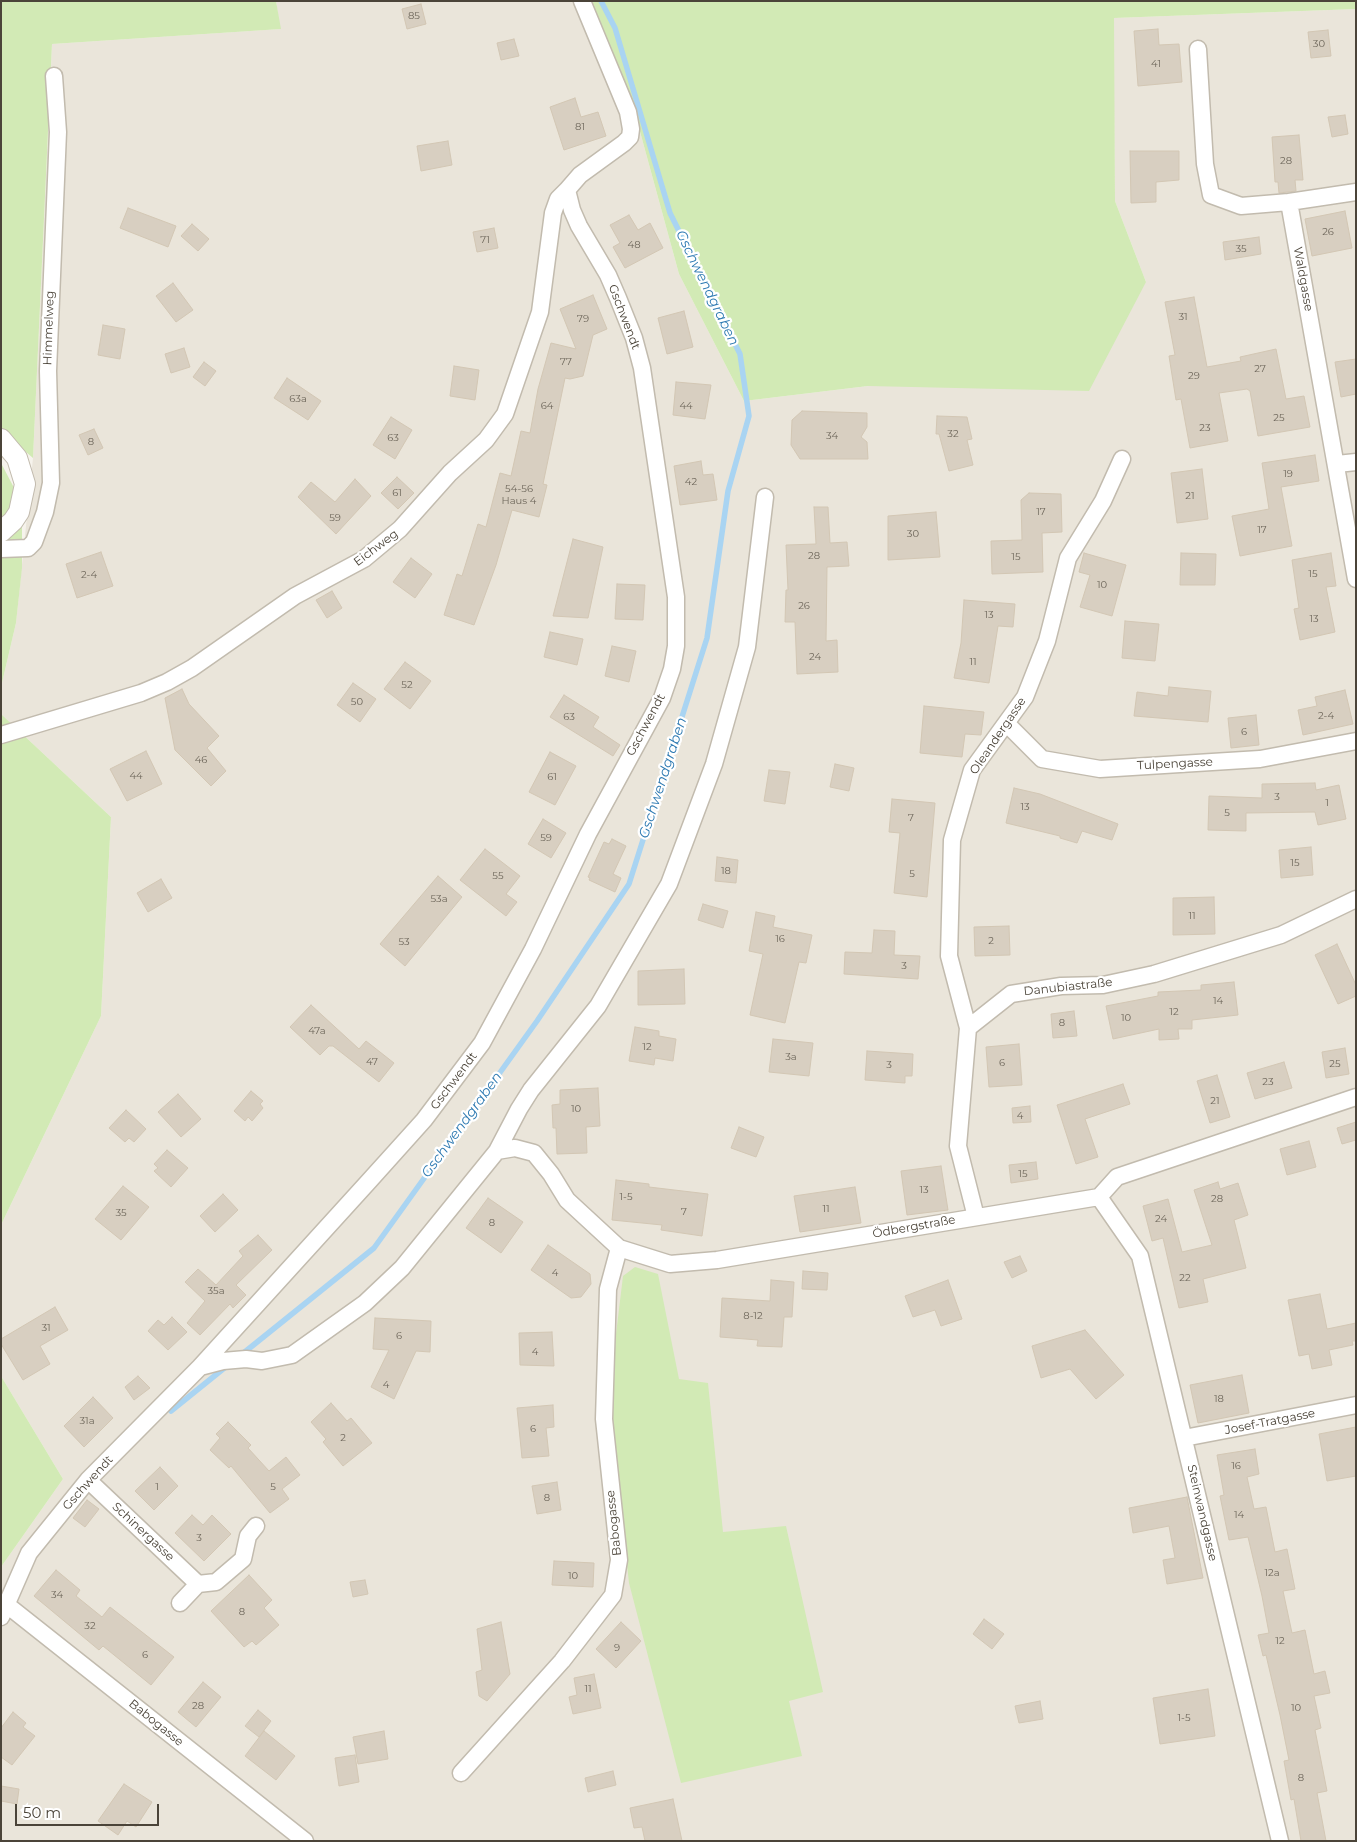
<!DOCTYPE html>
<meta charset="utf-8">
<style>
body{margin:0}
#map{position:relative;width:1357px;height:1842px;overflow:hidden;background:#f6f3ec;font-family:Montserrat,sans-serif}
canvas{display:block}
.frame{position:absolute;inset:0;border:2px solid #4b4439;pointer-events:none}
.scale{position:absolute;left:15px;top:1804px;width:144px;height:22px;box-sizing:border-box;border:2px solid #4b4439;border-top:0;padding-left:6px;font-size:15px;line-height:18px;white-space:nowrap;color:#4b4439;-webkit-text-stroke:4px #fff;paint-order:stroke}
</style>
<div id="map">
<canvas width="1357" height="1842"></canvas>
<div class="frame"></div>
<div class="scale">50 m</div>
</div>
<script>
const c = document.querySelector('canvas').getContext('2d');
c.lineJoin = 'round';
function fillPath(path, color) { c.fillStyle = color; c.fill(path, 'evenodd'); }
const poly = rows => new Path2D(rows.map(r => 'M' + r).join(''));
function stroke(path, color, width, dash) { c.strokeStyle = color; c.lineWidth = width; c.lineCap = dash ? 'butt' : 'round'; c.setLineDash(dash || []); c.stroke(path); }
function write(font, color, halo, rows, align = 'center') {
  c.font = font + ' Montserrat,sans-serif'; c.lineWidth = 4.5; c.setLineDash([]); c.textBaseline = 'middle'; c.strokeStyle = halo; c.fillStyle = color; for (const [text, x, y, turn = 0] of rows) {
    c.save(); c.translate(x, y); c.rotate((+turn || 0) * Math.PI / 180); c.textAlign = isNaN(turn) ? turn : align; if (halo) c.strokeText(text, 0, 0); c.fillText(text, 0, 0); c.restore();
  }
}
fillPath(poly([
 [276,1,588,1,639,128,679,274,744,401,868,386,1146,282,1115,201,1113,18,1356,9,1356,1841,1,1841,1,1567,63,1479,1,1376,1,1225,101,1016,111,817,1,714,1,687,16,623,33,458,52,44,280,29]
]), '#eae5da');
fillPath(poly([
 [1,1,276,1,281,29,52,44,33,458,1,431],
 [588,1,1356,1,1356,9,1114,18,1115,201,1146,282,1089,391,868,386,744,401,679,274,639,128],
 [1,463,22,503,22,568,16,623,1,687],
 [1,714,111,817,101,1016,1,1225],
 [635,1267,658,1274,679,1379,708,1383,723,1532,786,1526,823,1692,789,1701,802,1756,681,1783,629,1583,610,1410,616,1334,623,1276],
 [1,1376,63,1479,1,1567]
]), '#d2eab5');
stroke(poly([
 [241,1355,374,1248,537,1021,629,884,707,638,728,491,749,416,740,354,670,213,615,28,601,1],
 [171,1411,228,1365]
]), '#a9d4f2', 5.5);
const building = poly([
 [421,4,426,24,407,29,402,9,421,4],
 [1158,29,1159,45,1179,44,1182,82,1138,86,1134,31,1158,29],
 [1328,30,1331,56,1311,58,1308,32,1328,30],
 [514,39,519,56,501,60,497,43,514,39],
 [575,98,581,117,598,112,606,136,564,150,550,107,575,98],
 [1345,115,1348,134,1332,137,1328,117,1345,115],
 [1299,135,1303,180,1295,180,1296,191,1279,193,1278,182,1275,182,1272,137,1299,135],
 [448,141,452,165,421,171,417,146,448,141],
 [1130,151,1179,151,1179,180,1156,182,1156,202,1131,203,1130,151],
 [128,208,176,226,168,247,120,228,128,208],
 [1345,211,1352,248,1312,256,1305,219,1345,211],
 [629,215,638,230,650,223,663,248,625,268,613,247,620,243,610,225,629,215],
 [192,224,209,239,198,251,181,236,192,224],
 [494,228,498,248,477,252,473,232,494,228],
 [1259,237,1261,254,1225,260,1223,242,1259,237],
 [173,283,193,310,176,322,156,296,173,283],
 [593,295,607,329,593,335,583,376,570,379,565,378,543,484,547,485,539,517,512,510,496,565,474,625,444,615,457,574,462,576,478,524,486,527,500,473,511,476,521,431,530,433,538,389,551,343,576,349,560,309,593,295],
 [1194,297,1207,367,1241,361,1240,357,1276,349,1286,399,1304,396,1310,427,1258,436,1250,391,1247,389,1219,393,1228,441,1190,448,1181,399,1176,400,1169,356,1175,355,1165,302,1194,297],
 [684,311,693,347,667,354,658,318,684,311],
 [103,325,125,329,120,359,98,355,103,325],
 [184,348,190,367,171,373,165,354,184,348],
 [1356,359,1356,394,1341,397,1335,362,1356,359],
 [204,362,216,371,205,386,193,377,204,362],
 [454,366,479,370,475,400,450,396,454,366],
 [287,378,321,401,308,420,274,398,287,378],
 [676,382,711,385,705,419,673,415,676,382],
 [802,411,867,413,867,427,861,437,867,442,868,459,800,459,791,445,792,420,802,411],
 [937,416,967,417,972,439,967,440,973,465,949,471,939,434,936,434,937,416],
 [391,417,412,430,395,459,373,445,391,417],
 [94,429,103,448,88,455,79,435,94,429],
 [1315,455,1319,481,1281,487,1292,546,1240,556,1232,516,1269,509,1262,463,1315,455],
 [701,461,703,475,713,474,717,500,680,505,674,466,701,461],
 [1202,469,1208,519,1177,523,1171,473,1202,469],
 [397,477,414,493,398,509,381,493,397,477],
 [355,479,371,496,336,534,298,497,311,482,335,502,355,479],
 [1029,493,1061,494,1062,532,1042,533,1043,572,992,574,991,541,1022,540,1021,500,1029,493],
 [814,507,828,507,830,543,847,542,849,566,827,567,826,641,837,640,838,672,797,674,795,622,785,622,786,590,788,590,786,545,816,544,814,507],
 [936,512,940,557,888,560,888,516,936,512],
 [573,539,603,547,588,618,553,616,573,539],
 [101,552,113,586,77,598,66,564,101,552],
 [1084,553,1126,565,1112,616,1080,607,1090,575,1079,572,1084,553],
 [1181,553,1216,554,1215,585,1180,585,1181,553],
 [1331,553,1336,586,1326,587,1335,632,1300,640,1294,609,1299,608,1292,560,1331,553],
 [411,558,432,574,415,598,393,582,411,558],
 [617,584,645,585,643,620,615,619,617,584],
 [332,591,342,608,327,618,316,600,332,591],
 [964,600,1015,604,1013,627,998,626,989,683,954,678,961,643,964,600],
 [1125,621,1159,624,1155,661,1122,658,1125,621],
 [550,632,583,639,577,665,544,657,550,632],
 [612,646,636,651,629,682,605,676,612,646],
 [405,662,431,681,410,709,384,689,405,662],
 [353,683,376,699,360,722,337,705,353,683],
 [1169,687,1211,691,1208,722,1134,716,1137,692,1168,696,1169,687],
 [182,689,189,704,219,736,207,748,226,771,211,786,175,750,165,698,182,689],
 [1345,690,1353,724,1303,735,1298,710,1317,706,1315,697,1345,690],
 [564,695,599,717,593,727,620,745,613,756,550,717,564,695],
 [924,706,984,712,981,735,965,734,962,757,920,753,924,706],
 [1256,715,1259,745,1231,748,1228,718,1256,715],
 [146,751,162,784,127,801,110,769,146,751],
 [550,752,576,766,555,805,529,792,550,752],
 [835,764,854,768,849,791,830,787,835,764],
 [769,770,790,772,785,804,764,801,769,770],
 [1315,783,1316,790,1339,785,1346,819,1318,825,1315,812,1246,813,1246,831,1208,830,1209,796,1262,798,1262,784,1315,783],
 [1014,788,1040,794,1118,824,1112,840,1082,831,1077,843,1060,838,1060,836,1006,823,1014,788],
 [892,799,935,803,927,897,894,893,900,833,889,832,892,799],
 [543,819,566,833,551,858,528,844,543,819],
 [612,839,626,846,613,874,621,878,615,892,589,880,590,878,588,877,604,842,609,844,612,839],
 [1311,847,1313,875,1281,878,1279,850,1311,847],
 [485,849,520,876,506,894,517,902,506,916,460,880,485,849],
 [717,857,738,860,736,883,715,881,717,857],
 [438,876,462,897,405,966,380,944,438,876],
 [161,879,172,898,148,912,137,893,161,879],
 [1214,897,1215,934,1173,935,1173,898,1214,897],
 [703,904,728,911,723,928,698,920,703,904],
 [756,912,775,916,773,927,812,935,806,963,799,962,785,1023,750,1015,763,954,749,951,756,912],
 [1009,926,1010,955,975,956,974,927,1009,926],
 [874,930,895,931,894,955,920,956,918,979,844,974,845,952,872,953,874,930],
 [1337,944,1356,985,1356,996,1338,1004,1315,955,1337,944],
 [684,969,685,1004,638,1005,638,971,684,969],
 [1234,982,1238,1015,1192,1020,1192,1029,1178,1029,1179,1039,1159,1040,1159,1029,1113,1039,1106,1006,1158,996,1158,992,1201,990,1201,985,1234,982],
 [311,1005,359,1049,366,1041,394,1063,379,1082,333,1046,329,1046,320,1055,290,1027,311,1005],
 [1074,1011,1077,1036,1053,1038,1051,1014,1074,1011],
 [635,1027,659,1031,659,1036,676,1039,673,1061,655,1058,654,1065,629,1061,635,1027],
 [773,1039,813,1043,809,1076,769,1072,773,1039],
 [1019,1044,1022,1085,989,1087,986,1047,1019,1044],
 [1345,1048,1349,1074,1326,1078,1322,1052,1345,1048],
 [867,1051,913,1054,912,1076,905,1076,905,1083,865,1080,867,1051],
 [1284,1062,1292,1088,1255,1099,1247,1073,1284,1062],
 [1217,1075,1230,1117,1210,1123,1197,1081,1217,1075],
 [1123,1084,1130,1104,1085,1119,1098,1157,1076,1164,1057,1105,1123,1084],
 [598,1088,600,1126,586,1127,587,1153,557,1154,556,1128,553,1128,552,1105,560,1104,560,1090,598,1088],
 [251,1091,263,1101,260,1104,263,1108,252,1121,248,1117,245,1121,234,1111,251,1091],
 [178,1094,201,1119,181,1137,158,1112,178,1094],
 [1030,1106,1031,1122,1013,1123,1012,1108,1030,1106],
 [126,1110,146,1129,134,1142,129,1138,125,1142,109,1128,126,1110],
 [1356,1122,1356,1140,1342,1144,1337,1128,1356,1122],
 [739,1127,764,1137,756,1157,731,1148,739,1127],
 [1309,1141,1316,1167,1287,1175,1280,1149,1309,1141],
 [167,1150,188,1168,171,1187,154,1171,158,1168,154,1164,167,1150],
 [1036,1162,1038,1179,1011,1183,1009,1165,1036,1162],
 [941,1166,948,1210,907,1215,901,1171,941,1166],
 [616,1180,649,1184,649,1187,708,1194,702,1236,661,1230,662,1225,612,1220,616,1180],
 [1218,1182,1220,1189,1238,1183,1248,1215,1234,1220,1246,1268,1203,1279,1208,1302,1179,1308,1163,1238,1152,1241,1143,1206,1168,1199,1182,1252,1212,1245,1194,1190,1218,1182],
 [123,1186,149,1207,121,1240,95,1219,123,1186],
 [855,1187,861,1223,800,1232,794,1196,855,1187],
 [223,1194,238,1210,215,1232,200,1216,223,1194],
 [488,1198,523,1222,501,1253,466,1228,488,1198],
 [258,1235,272,1250,236,1285,246,1295,233,1308,230,1304,200,1335,187,1323,205,1301,185,1282,198,1269,216,1285,243,1256,239,1251,258,1235],
 [548,1245,590,1274,591,1284,581,1297,571,1298,531,1270,548,1245],
 [1020,1256,1027,1271,1012,1278,1004,1262,1020,1256],
 [803,1271,828,1273,827,1290,802,1289,803,1271],
 [771,1280,794,1282,792,1317,784,1317,782,1347,757,1346,758,1340,720,1337,722,1298,770,1301,771,1280],
 [948,1280,962,1319,941,1326,935,1310,913,1317,905,1296,948,1280],
 [1320,1294,1327,1329,1356,1323,1356,1341,1352,1341,1353,1345,1329,1350,1332,1365,1312,1369,1309,1354,1299,1356,1288,1300,1320,1294],
 [55,1307,68,1330,40,1346,50,1364,23,1380,1,1344,1,1339,55,1307],
 [172,1317,187,1332,168,1350,148,1331,158,1320,164,1325,172,1317],
 [375,1318,431,1321,430,1352,416,1351,394,1399,371,1387,389,1350,373,1349,375,1318],
 [1085,1330,1124,1375,1096,1399,1070,1369,1041,1378,1032,1346,1085,1330],
 [552,1332,554,1366,520,1365,519,1333,552,1332],
 [1242,1375,1249,1413,1198,1423,1190,1385,1242,1375],
 [138,1376,150,1388,134,1400,125,1387,138,1376],
 [93,1397,113,1418,84,1447,64,1426,93,1397],
 [331,1403,347,1421,351,1418,372,1443,343,1466,323,1442,326,1439,311,1422,331,1403],
 [553,1405,554,1427,546,1428,549,1456,522,1458,517,1408,553,1405],
 [228,1422,251,1445,248,1448,269,1471,286,1457,300,1475,282,1489,289,1499,270,1513,231,1466,229,1468,210,1450,220,1438,216,1434,228,1422],
 [1356,1427,1356,1476,1327,1481,1319,1434,1356,1427],
 [1255,1449,1259,1474,1247,1477,1254,1509,1266,1507,1275,1552,1287,1549,1295,1589,1283,1591,1292,1633,1305,1630,1314,1674,1325,1671,1330,1693,1314,1696,1321,1728,1315,1730,1327,1791,1317,1793,1326,1841,1301,1841,1294,1799,1291,1800,1284,1761,1289,1760,1280,1715,1266,1655,1263,1656,1258,1635,1269,1633,1262,1596,1248,1537,1229,1540,1220,1496,1224,1495,1217,1455,1255,1449],
 [160,1467,178,1486,154,1510,135,1491,160,1467],
 [557,1482,561,1510,537,1514,532,1486,557,1482],
 [1187,1497,1203,1578,1167,1584,1163,1560,1175,1558,1169,1526,1133,1533,1129,1508,1187,1497],
 [87,1500,99,1509,85,1527,73,1518,87,1500],
 [192,1515,203,1525,212,1515,231,1534,204,1561,175,1533,192,1515],
 [554,1561,594,1563,593,1587,552,1585,554,1561],
 [56,1570,80,1590,76,1596,102,1617,110,1607,174,1657,151,1685,103,1646,99,1650,34,1596,56,1570],
 [249,1575,272,1600,264,1608,279,1625,256,1645,252,1641,244,1647,211,1611,249,1575],
 [365,1580,368,1594,353,1597,350,1582,365,1580],
 [984,1619,1004,1634,992,1649,973,1634,984,1619],
 [501,1622,510,1674,487,1701,479,1696,476,1672,482,1670,477,1629,501,1622],
 [621,1622,641,1641,616,1668,596,1649,621,1622],
 [594,1674,601,1708,573,1714,569,1697,577,1695,574,1678,594,1674],
 [203,1682,221,1697,196,1727,178,1712,203,1682],
 [1208,1689,1215,1736,1160,1744,1153,1698,1208,1689],
 [1040,1701,1043,1719,1019,1723,1015,1706,1040,1701],
 [258,1710,271,1721,259,1737,245,1726,258,1710],
 [13,1712,26,1723,23,1727,35,1736,12,1765,1,1757,1,1728,13,1712],
 [264,1731,295,1756,276,1780,245,1756,264,1731],
 [384,1731,388,1759,358,1764,353,1737,384,1731],
 [355,1755,359,1782,339,1786,335,1758,355,1755],
 [613,1771,616,1785,588,1792,585,1778,613,1771],
 [124,1784,152,1802,136,1827,127,1821,118,1835,98,1821,124,1784],
 [1,1786,19,1789,17,1804,1,1801,1,1786],
 [673,1799,682,1841,645,1841,642,1827,634,1828,630,1808,673,1799]
]);
fillPath(building, '#d8cfc1');
stroke(building, '#d3c7b4', 1);
const minor = poly([
 [1198,49,1205,164,1211,195,1241,206,1289,202,1356,579],
 [1289,202,1356,192],
 [1337,464,1356,462],
 [1,549,28,548,34,542,45,512,51,483,48,371,58,132,54,76],
 [1007,724,1042,759,1100,769,1260,759,1356,741],
 [1,735,141,693,167,682,192,668,295,596,364,559,400,529,450,473,486,440,505,414,540,312,553,213,558,199,567,190],
 [968,1028,949,956,952,840,972,770,1025,697,1047,641,1068,558,1103,501,1122,459],
 [497,1151,515,1148,534,1153,551,1174,567,1200,619,1248,670,1264,717,1260,1099,1197,1117,1177,1356,1097],
 [1099,1197,1140,1256,1280,1841],
 [976,1217,958,1146,968,1028,1011,994,1061,986,1103,985,1154,974,1281,935,1356,899],
 [200,1367,223,1361,246,1359,262,1361,292,1355,365,1303,402,1268,497,1151,519,1109,531,1090,598,1006,669,884,714,764,747,647,765,497],
 [1184,1438,1356,1405],
 [88,1480,198,1584],
 [180,1603,198,1584,216,1582,243,1559,248,1536,256,1526],
 [7,1605,305,1841],
 [1,1617,29,1553,88,1480,200,1367,370,1180,424,1120,482,1043,533,949,588,834,662,698,672,669,676,646,676,597,642,368,634,338,618,298,608,275,579,226,572,210,567,190,580,175,624,143,630,137,631,129,628,112,582,1],
 [461,1773,562,1661,613,1595,619,1560,604,1419,608,1289,619,1248]
]);
const tertiary = poly([
 [1,439,17,458,25,484,19,512,13,521,1,532]
]);
stroke(minor, '#c2bbae', 19);
stroke(tertiary, '#c2bbae', 22);
stroke(minor, '#fff', 16);
stroke(tertiary, '#fff', 20);
write('10px', '#6e675b', null, [
 ["85",414,16],
 ["30",1319,44],
 ["41",1156,64],
 ["81",580,127],
 ["28",1286,161],
 ["26",1328,232],
 ["71",485,240],
 ["48",634,245],
 ["35",1241,249],
 ["31",1183,317],
 ["79",583,319],
 ["77",566,362],
 ["27",1260,369],
 ["29",1194,376],
 ["63a",298,399],
 ["64",547,406],
 ["44",686,406],
 ["25",1279,418],
 ["23",1205,428],
 ["32",953,434],
 ["34",832,436],
 ["63",393,438],
 ["8",91,442],
 ["19",1288,474],
 ["42",691,482],
 ["54-56",519,489],
 ["Haus 4",519,501],
 ["61",397,493],
 ["21",1190,496],
 ["17",1041,512],
 ["59",335,518],
 ["17",1262,530],
 ["30",913,534],
 ["28",814,556],
 ["15",1016,557],
 ["15",1313,574],
 ["2-4",89,575],
 ["10",1102,585],
 ["26",804,606],
 ["13",989,615],
 ["13",1314,619],
 ["24",815,657],
 ["11",973,662],
 ["52",407,685],
 ["50",357,702],
 ["2-4",1326,716],
 ["63",569,717],
 ["6",1244,732],
 ["46",201,760],
 ["44",136,776],
 ["61",552,777],
 ["3",1277,797],
 ["1",1327,803],
 ["13",1025,807],
 ["5",1227,813],
 ["7",911,818],
 ["59",546,838],
 ["15",1295,863],
 ["18",726,871],
 ["5",912,874],
 ["55",498,876],
 ["53a",439,899],
 ["11",1192,916],
 ["16",780,939],
 ["2",991,941],
 ["53",404,942],
 ["3",904,966],
 ["14",1218,1001],
 ["12",1174,1012],
 ["10",1126,1018],
 ["8",1062,1023],
 ["47a",317,1031],
 ["12",647,1047],
 ["3a",791,1057],
 ["47",372,1062],
 ["6",1002,1063],
 ["25",1335,1064],
 ["3",889,1065],
 ["23",1268,1082],
 ["21",1215,1101],
 ["10",576,1109],
 ["4",1020,1116],
 ["15",1023,1174],
 ["13",924,1190],
 ["1-5",626,1197],
 ["28",1217,1199],
 ["11",826,1209],
 ["7",684,1212],
 ["35",121,1213],
 ["24",1161,1219],
 ["8",492,1223],
 ["4",555,1273],
 ["22",1185,1278],
 ["35a",216,1291],
 ["8-12",753,1316],
 ["31",46,1328],
 ["6",399,1336],
 ["4",535,1352],
 ["4",386,1385],
 ["18",1219,1399],
 ["31a",87,1421],
 ["6",533,1429],
 ["2",343,1438],
 ["16",1236,1466],
 ["1",157,1487],
 ["5",273,1487],
 ["8",547,1498],
 ["14",1239,1515],
 ["3",199,1538],
 ["12a",1272,1573],
 ["10",573,1576],
 ["34",57,1595],
 ["8",242,1612],
 ["32",90,1626],
 ["12",1280,1641],
 ["9",617,1648],
 ["6",145,1655],
 ["11",588,1689],
 ["28",198,1706],
 ["10",1296,1708],
 ["1-5",1184,1718],
 ["8",1301,1778]
]);
write('12px', '#4b4439', '#fff', [
 ["Waldgasse",1303,279,80],
 ["Gschwendt",624,317,69],
 ["Himmelweg",49,328,-88],
 ["Eichweg",376,548,-37],
 ["Gschwendt",646,725,-62],
 ["Oleandergasse",998,736,-56],
 ["Tulpengasse",1175,764,-3],
 ["Danubiastraße",1068,987,-6],
 ["Gschwendt",454,1081,-53],
 ["Ödbergstraße",914,1227,-10],
 ["Josef-Tratgasse",1270,1422,-11],
 ["Gschwendt",88,1483,-48],
 ["Steinwandgasse",1202,1513,77],
 ["Babogasse",614,1523,-96],
 ["Schinergasse",143,1532,43],
 ["Babogasse",156,1723,39]
]);
write('italic 14px', '#2e7ab2', '#fff', [
 ["Gschwendgraben",707,288,64],
 ["Gschwendgraben",663,778,-72],
 ["Gschwendgraben",462,1125,-54]
]);
</script>
